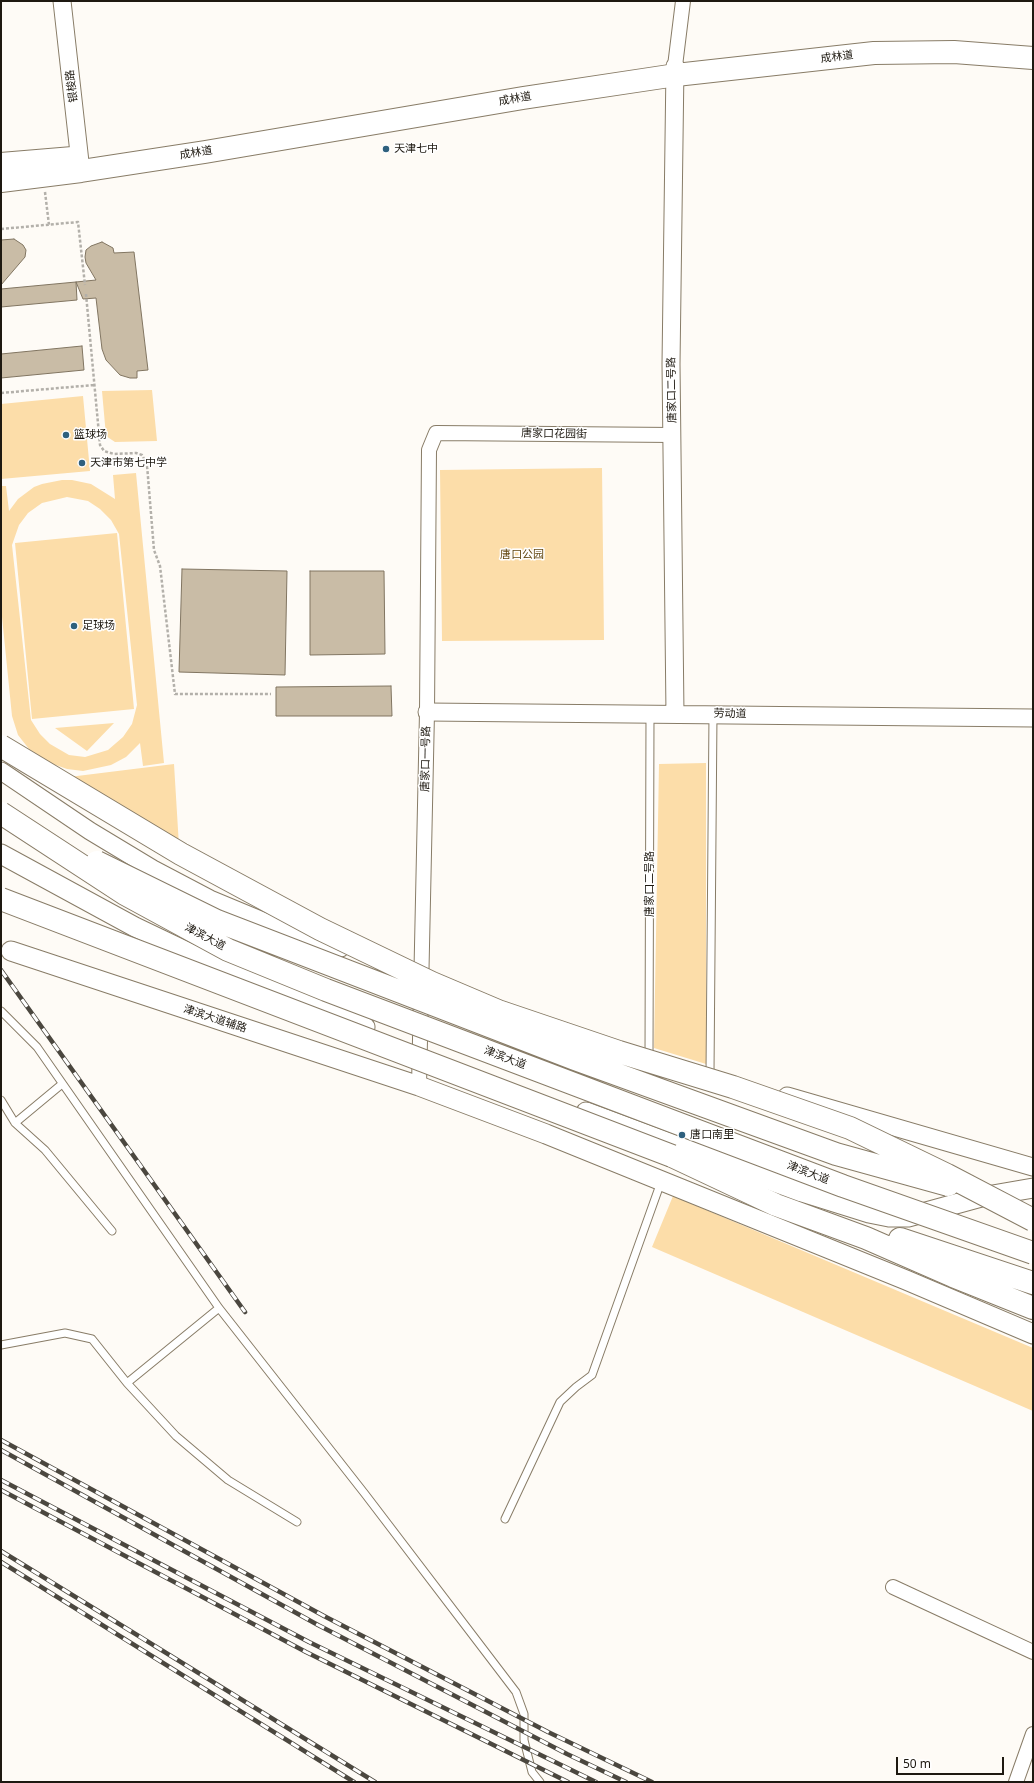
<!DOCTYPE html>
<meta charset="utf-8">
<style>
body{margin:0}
#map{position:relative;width:1034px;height:1783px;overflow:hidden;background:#fefbf6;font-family:"Noto Sans",sans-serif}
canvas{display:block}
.frame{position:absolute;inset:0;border:2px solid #1e1911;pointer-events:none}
.scale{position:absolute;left:896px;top:1757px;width:108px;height:18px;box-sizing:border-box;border:2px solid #1e1911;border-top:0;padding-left:5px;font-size:12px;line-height:14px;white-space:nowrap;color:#1e1911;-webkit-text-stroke:3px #fff;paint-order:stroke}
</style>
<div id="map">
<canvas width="1034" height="1783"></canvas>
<div class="frame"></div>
<div class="scale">50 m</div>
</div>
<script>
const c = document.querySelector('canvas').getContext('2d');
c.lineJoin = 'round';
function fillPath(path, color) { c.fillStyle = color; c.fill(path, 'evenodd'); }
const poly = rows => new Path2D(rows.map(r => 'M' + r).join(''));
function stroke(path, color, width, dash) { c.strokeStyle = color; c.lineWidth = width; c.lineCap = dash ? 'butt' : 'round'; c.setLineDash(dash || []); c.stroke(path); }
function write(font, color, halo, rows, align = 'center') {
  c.font = font + ' "Noto Sans","Noto Sans SC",sans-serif'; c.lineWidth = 3; c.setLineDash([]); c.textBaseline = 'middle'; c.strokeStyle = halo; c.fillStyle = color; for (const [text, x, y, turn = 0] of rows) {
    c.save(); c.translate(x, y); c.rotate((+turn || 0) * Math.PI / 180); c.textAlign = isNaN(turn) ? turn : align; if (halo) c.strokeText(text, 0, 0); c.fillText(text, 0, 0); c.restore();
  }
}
fillPath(poly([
 [152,390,157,441,115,442,106,436,102,391],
 [83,396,90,471,1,479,1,404],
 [602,468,604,640,442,641,440,470],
 [136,473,164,763,143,766,140,743,126,757,111,765,83,771,67,769,50,763,29,749,18,735,12,716,1,607,1,486,6,486,9,511,18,499,34,487,42,484,62,480,72,480,91,484,115,499,113,475],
 [67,497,88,501,100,509,111,520,119,534,137,705,132,724,123,737,108,750,85,757,69,755,50,744,40,734,31,720,12,545,19,525,28,513,42,503],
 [117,533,134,709,32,719,15,543],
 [114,723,87,751,55,728],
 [706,763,706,1064,654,1048,659,764],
 [174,764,179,846,69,777],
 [673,1196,1033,1348,1033,1411,652,1247]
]), '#fcdda9');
const building = poly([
 [14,239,23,245,26,250,25,257,1,285,1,240,14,239],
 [102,242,113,248,114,253,134,252,148,370,137,371,137,378,130,378,120,375,106,360,102,349,96,298,83,299,76,282,96,280,86,263,85,257,86,250,91,246,102,242],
 [76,282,77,300,1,307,1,289,76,282],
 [82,346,84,370,1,378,1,354,82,346],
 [182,569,287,571,285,675,179,672,182,569],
 [310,571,384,571,385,654,310,655,310,571],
 [391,686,392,716,276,716,276,687,391,686]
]);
fillPath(building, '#c9bca6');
stroke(building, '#817561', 1);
const service = poly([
 [1,1011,37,1047,219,1308,365,1494,516,1692,524,1714,524,1740,532,1772,540,1782],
 [649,1054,650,714],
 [710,1072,713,714],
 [1,1100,15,1123,45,1150,112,1231],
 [15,1123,62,1084],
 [219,1308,127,1383,176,1436,228,1480,297,1522],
 [1,1345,65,1333,92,1339,127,1383],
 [505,1519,560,1402,576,1387,592,1375,661,1182]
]);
const minor = poly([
 [675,66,683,1],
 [419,1086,427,712,429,450,436,433,673,435],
 [893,1587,1033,1652],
 [1016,1782,1033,1734]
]);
const tertiary = poly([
 [62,1,81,171],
 [427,712,1033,718],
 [675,714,671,364,675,66],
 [1,771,90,831,153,869,210,899,275,926,341,948],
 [787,1096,1033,1167]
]);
const secondary = poly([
 [1,854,135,927,206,961,365,1027],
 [11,951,419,1086,546,1134,906,1280,1033,1334],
 [586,1112,802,1192,869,1213,889,1217,908,1217,981,1197,1033,1188]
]);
const primary = poly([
 [1,164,73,158],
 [1,181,81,171,205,152,523,98,676,75,874,53,954,52,1033,58]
]);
const trunk = poly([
 [672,1156,776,1205,866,1238,953,1276,1033,1308],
 [900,1239,1033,1283]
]);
stroke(service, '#887c67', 9);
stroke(minor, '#887c67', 16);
stroke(tertiary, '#887c67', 19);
stroke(secondary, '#887c67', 21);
stroke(primary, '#887c67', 24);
stroke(trunk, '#887c67', 24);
stroke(poly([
 [45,192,49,225],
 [1,229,78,222,85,285],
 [86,294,100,445,104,451,114,454,136,453,142,455,147,465,154,550,160,566,175,694,271,694],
 [1,393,94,385]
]), '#b3b0aa', 2.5, [3, 2]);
stroke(service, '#fff', 7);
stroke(minor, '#fff', 14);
stroke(tertiary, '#fff', 17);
stroke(secondary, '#fff', 19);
stroke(primary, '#fff', 22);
stroke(trunk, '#fff', 22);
const rail = poly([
 [1,970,245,1312],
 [1,1440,324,1616,548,1732,652,1782],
 [1,1450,318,1625,567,1754,626,1782],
 [1,1480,309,1642,596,1782],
 [1,1490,306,1652,568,1782],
 [1,1551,375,1782],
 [1,1562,354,1782]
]);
stroke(rail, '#4b473f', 4.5);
stroke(rail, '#fff', 3, [9]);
const trunkBridge = poly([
 [1,746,181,854,320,929,432,983,498,1011,619,1052,733,1087,850,1128,947,1175,1033,1220],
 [1,813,125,894,228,950,326,990,843,1186,1033,1253],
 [97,862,217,921,575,1059,836,1154,948,1185],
 [1,899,672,1156]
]);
stroke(trunkBridge, '#887c67', 24, []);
stroke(trunkBridge, '#fff', 22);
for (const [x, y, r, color] of [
 [386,149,4,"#2e607e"],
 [66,435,4,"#2e607e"],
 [82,463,4,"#2e607e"],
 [74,626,4,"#2e607e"],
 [682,1135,4,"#2e607e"]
]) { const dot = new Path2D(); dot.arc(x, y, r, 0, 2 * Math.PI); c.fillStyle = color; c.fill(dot); stroke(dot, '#fff', 1.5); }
write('11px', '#1e1911', '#fff', [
 ["成林道",837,57,-7],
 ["银梭路",72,86,-97],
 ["成林道",515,99,-10],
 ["成林道",196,153,-9],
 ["唐家口二号路",672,390,-91],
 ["唐家口花园街",554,434,1],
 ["劳动道",730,714,1],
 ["唐家口一号路",426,759,-89],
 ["唐家口二号路",650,884,-90],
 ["津滨大道",205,937,28],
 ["津滨大道辅路",215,1019,18],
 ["津滨大道",505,1058,21],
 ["津滨大道",808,1173,21]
]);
write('11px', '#1e1911', '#fff', [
 ["天津七中",394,149],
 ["篮球场",74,435],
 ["天津市第七中学",90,463],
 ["足球场",82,626],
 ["唐口南里",690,1135]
], 'left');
write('11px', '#634710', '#fff', [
 ["唐口公园",522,555]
]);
</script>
